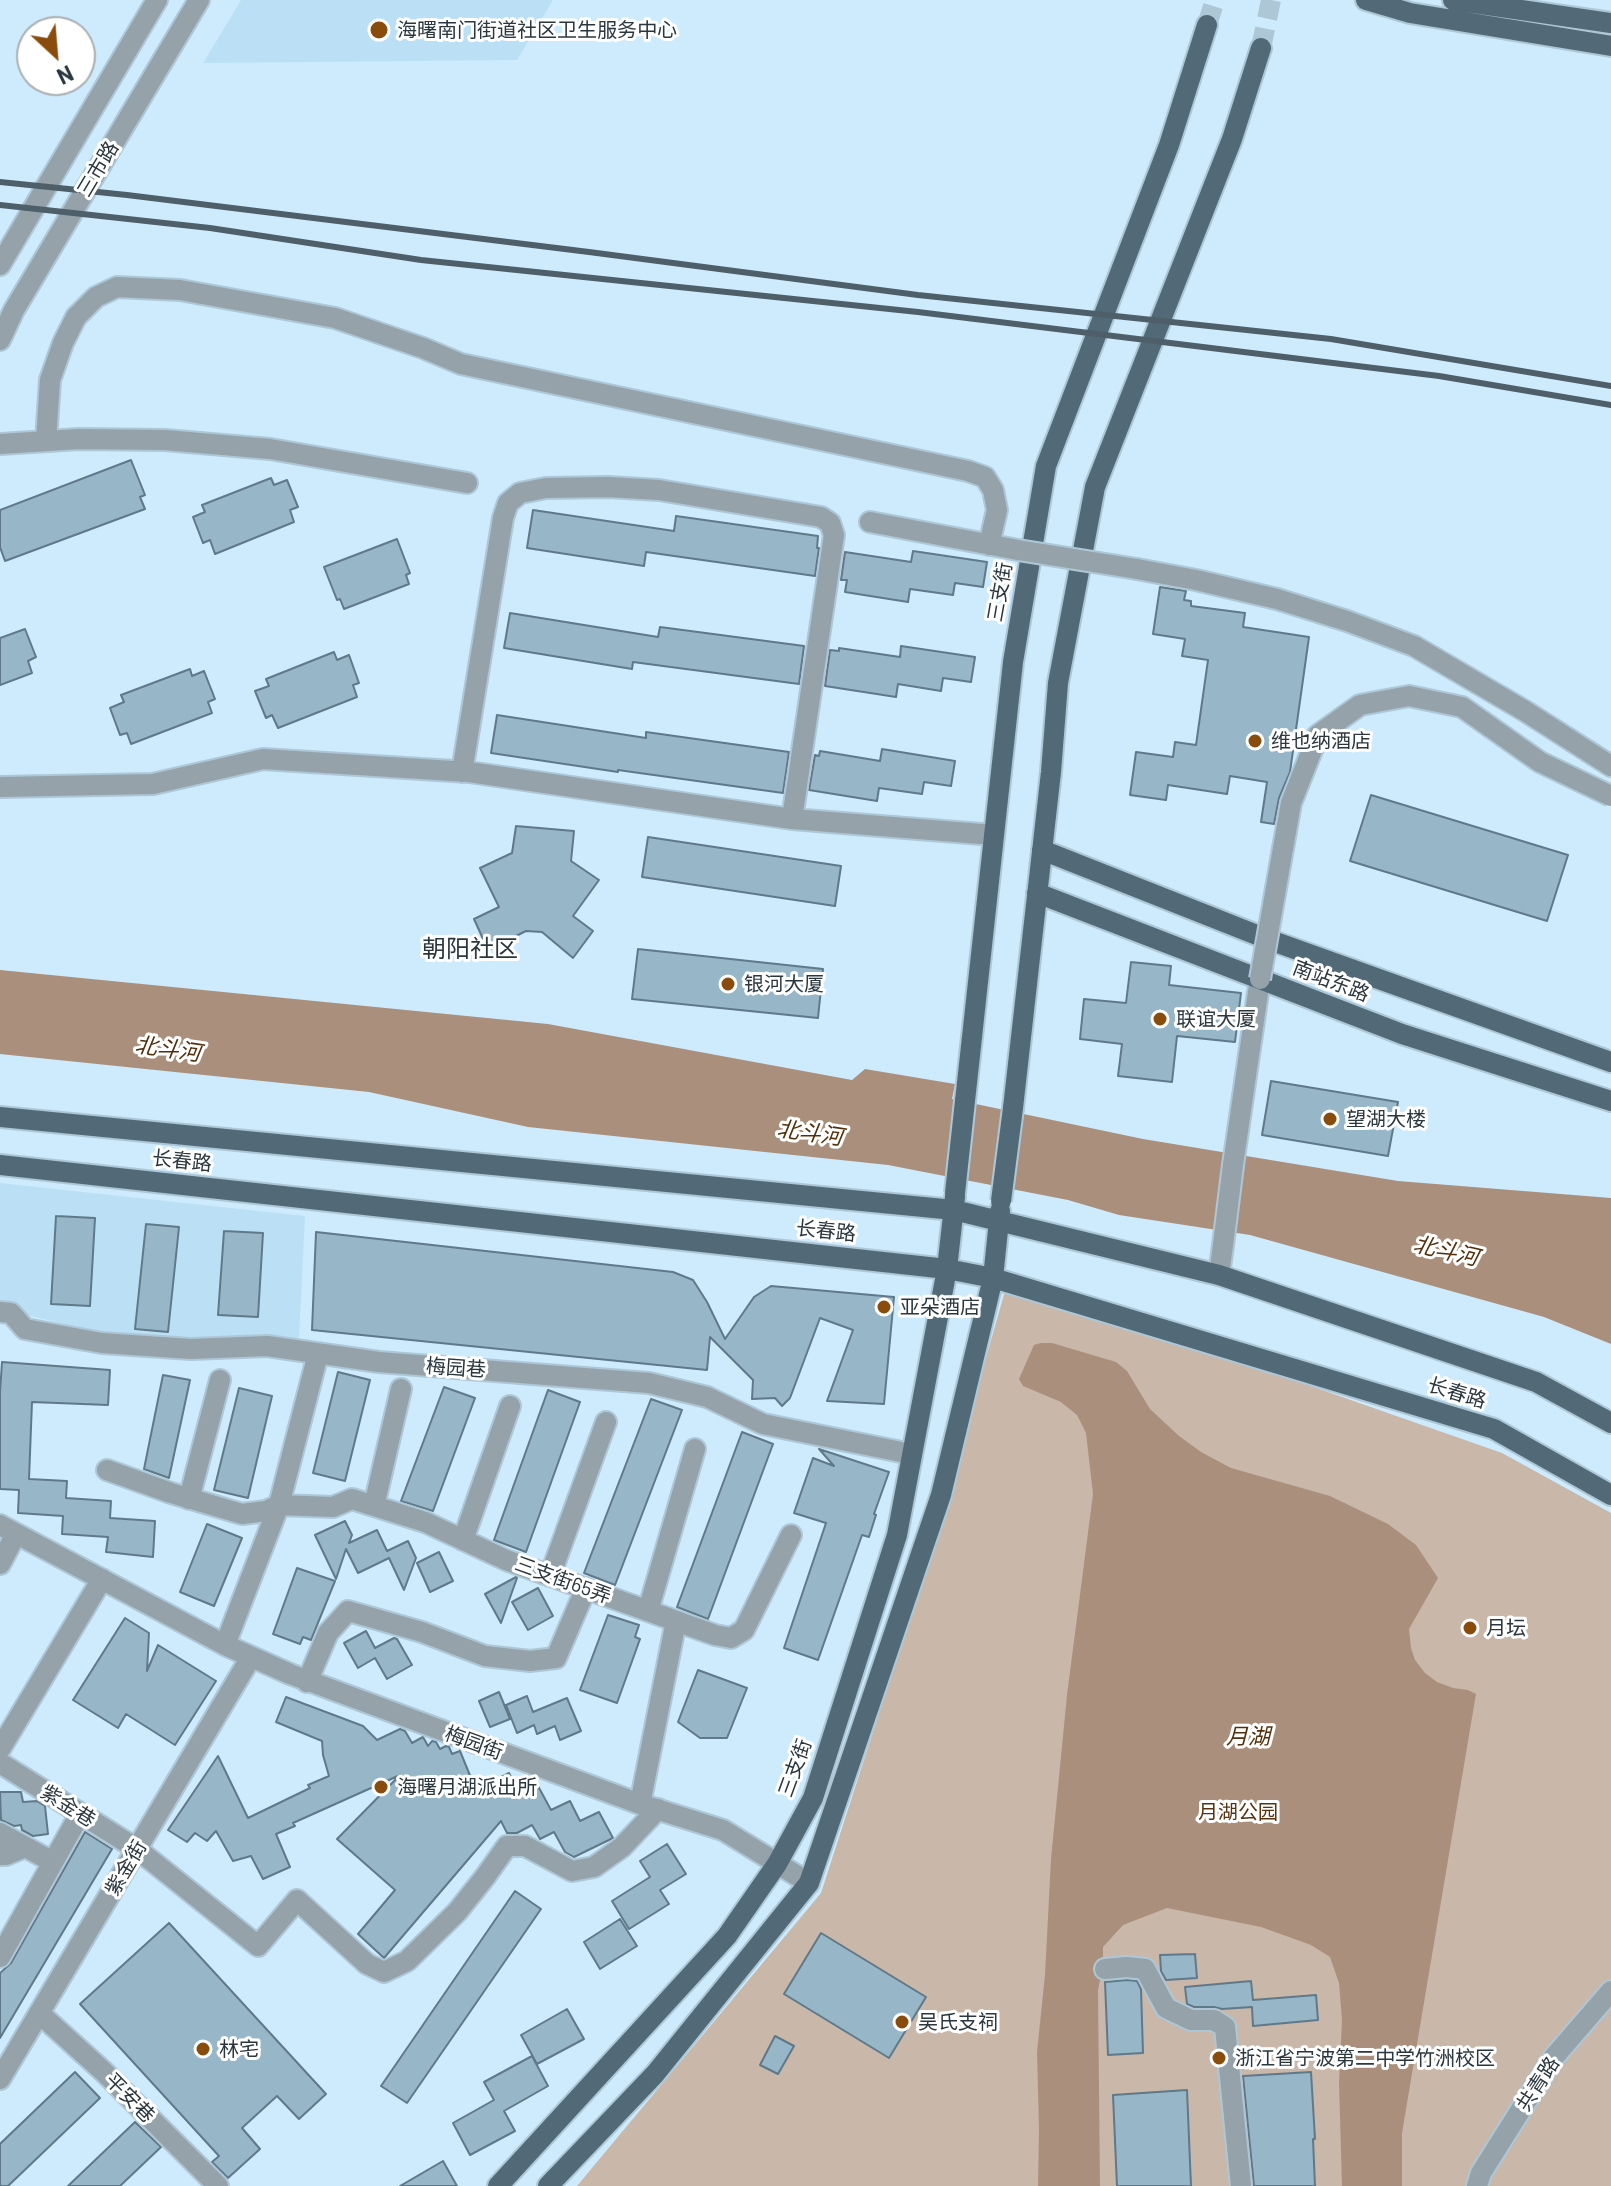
<!DOCTYPE html>
<meta charset="utf-8">
<style>
body{margin:0}
#map{position:relative;width:1611px;height:2186px;overflow:hidden;background:#ceebfd;font-family:Barlow,sans-serif}
canvas{display:block}
.north{position:absolute;left:16px;top:16px;width:80px;height:80px;box-sizing:border-box;background:#fff;border:2px solid #aaafb2;border-radius:50%;rotate:154deg;font-size:22px;font-weight:700;line-height:32px;text-align:center;color:#2b373e}
.north::after{content:'';display:block;margin:auto;width:28px;height:36px;background:#894c0c;clip-path:polygon(50% 0,100% 100%,50% 72%,0 100%)}
</style>
<div id="map">
<canvas width="1611" height="2186"></canvas>
<div class="north">N</div>
</div>
<script>
const c = document.querySelector('canvas').getContext('2d');
c.lineJoin = 'round';
function fillPath(path, color) { c.fillStyle = color; c.fill(path, 'evenodd'); }
const poly = rows => new Path2D(rows.map(r => 'M' + r).join(''));
function stroke(path, color, width, dash) { c.strokeStyle = color; c.lineWidth = width; c.lineCap = dash ? 'butt' : 'round'; c.setLineDash(dash || []); c.stroke(path); }
function write(font, color, halo, rows, align = 'center') {
  c.font = font + ' Barlow,"Noto Sans SC",sans-serif'; c.lineWidth = 6; c.setLineDash([]); c.textBaseline = 'middle'; c.strokeStyle = halo; c.fillStyle = color; for (const [text, x, y, turn = 0] of rows) {
    c.save(); c.translate(x, y); c.rotate((+turn || 0) * Math.PI / 180); c.textAlign = isNaN(turn) ? turn : align; if (halo) c.strokeText(text, 0, 0); c.fillText(text, 0, 0); c.restore();
  }
}
fillPath(poly([
 [241,0,553,0,517,60,203,63],
 [0,1183,305,1216,299,1339,252,1337,133,1342,0,1308]
]), '#bbe0f5');
fillPath(poly([
 [1005,1291,1228,1357,1502,1453,1611,1513,1611,2186,577,2186,821,1893,927,1565]
]), '#c9b7a9');
fillPath(poly([
 [0,970,548,1024,852,1080,865,1069,955,1084,952,1099,1143,1139,1398,1181,1611,1198,1611,1344,1544,1317,1250,1235,1119,1215,1068,1200,888,1165,528,1127,369,1092,0,1054],
 [1041,1343,1052,1343,1116,1362,1127,1371,1150,1409,1179,1436,1201,1452,1231,1468,1330,1496,1388,1524,1416,1545,1438,1578,1409,1629,1411,1648,1415,1660,1425,1673,1437,1682,1453,1688,1468,1690,1476,1694,1402,2133,1402,2186,1342,2186,1339,2083,1342,2020,1339,1983,1330,1957,1311,1945,1261,1927,1167,1908,1123,1925,1103,1947,1103,1965,1098,1990,1100,2186,1038,2186,1039,2129,1037,2052,1045,1975,1051,1859,1067,1695,1093,1494,1086,1433,1077,1415,1061,1402,1023,1386,1019,1379,1034,1345]
]), '#aa907c');
const building = poly([
 [131,460,145,495,140,497,145,509,5,561,0,547,0,510,131,460],
 [271,478,274,485,287,480,298,507,290,510,294,522,215,554,210,540,203,543,193,517,205,512,202,505,271,478],
 [533,510,674,531,676,516,818,536,817,548,819,548,815,576,646,552,644,566,527,548,533,510],
 [397,539,410,573,406,575,409,584,344,609,340,599,337,600,324,567,397,539],
 [913,551,987,562,983,587,955,583,953,595,910,589,908,602,845,592,847,580,841,580,845,552,911,562,913,551],
 [1160,587,1186,591,1184,600,1191,601,1191,606,1245,613,1243,627,1309,637,1290,772,1279,798,1274,824,1261,822,1267,782,1230,776,1227,794,1168,785,1166,800,1130,795,1136,752,1173,757,1175,742,1196,745,1208,660,1182,656,1185,639,1153,634,1160,587],
 [510,613,658,637,660,627,804,646,799,684,633,662,632,669,504,648,510,613],
 [25,629,36,657,28,661,32,673,0,685,0,638,25,629],
 [901,646,975,657,971,682,943,678,941,691,898,684,896,697,825,686,830,650,839,651,839,648,900,657,901,646],
 [334,652,337,660,349,655,359,683,353,685,357,697,278,728,272,715,266,718,255,691,269,686,266,679,334,652],
 [190,669,192,676,204,671,215,699,208,702,212,713,131,744,127,733,120,735,110,708,124,702,121,695,190,669],
 [497,715,646,738,646,732,789,752,783,793,618,770,618,772,491,753,497,715],
 [882,749,955,761,951,786,924,782,922,794,879,788,877,801,809,790,815,755,819,756,820,751,880,761,882,749],
 [1371,795,1568,855,1547,921,1350,861,1371,795],
 [516,826,574,831,571,861,599,880,573,916,593,931,573,958,542,932,526,931,488,950,474,919,499,907,480,868,512,853,516,826],
 [648,837,841,866,835,906,642,877,648,837],
 [638,949,823,969,818,1018,632,999,638,949],
 [1131,962,1171,966,1169,985,1241,993,1235,1042,1177,1036,1172,1082,1118,1076,1122,1044,1080,1039,1084,999,1126,1003,1131,962],
 [1271,1081,1398,1102,1388,1156,1262,1135,1271,1081],
 [56,1216,95,1218,90,1306,51,1304,56,1216],
 [146,1224,179,1227,168,1332,135,1329,146,1224],
 [224,1231,263,1233,258,1317,218,1315,224,1231],
 [316,1232,673,1272,693,1280,707,1302,725,1339,754,1297,771,1286,894,1297,884,1404,827,1401,853,1330,820,1318,790,1398,782,1406,775,1398,752,1399,753,1380,710,1337,707,1370,312,1330,316,1232],
 [2,1362,110,1370,108,1405,32,1402,29,1479,67,1481,66,1498,111,1501,110,1518,155,1521,153,1557,106,1552,108,1537,62,1534,63,1516,18,1513,19,1490,0,1489,0,1392,2,1362],
 [338,1372,370,1380,345,1481,313,1473,338,1372],
 [163,1375,190,1380,169,1478,144,1469,163,1375],
 [444,1387,475,1398,433,1511,401,1501,444,1387],
 [239,1388,272,1396,248,1498,214,1490,239,1388],
 [548,1390,580,1402,526,1552,494,1540,548,1390],
 [651,1399,682,1410,615,1585,584,1573,651,1399],
 [742,1432,773,1444,708,1619,677,1607,742,1432],
 [819,1449,889,1472,874,1514,876,1515,869,1537,862,1535,818,1660,784,1648,826,1523,794,1513,813,1458,834,1466,819,1449],
 [345,1521,352,1535,349,1543,377,1530,387,1551,408,1541,416,1558,404,1590,389,1558,358,1573,346,1549,336,1579,315,1535,345,1521],
 [207,1524,242,1538,214,1606,180,1592,207,1524],
 [439,1552,453,1581,430,1592,417,1563,439,1552],
 [297,1568,335,1581,311,1640,303,1637,300,1644,273,1634,297,1568],
 [516,1577,517,1578,501,1623,485,1594,516,1577],
 [538,1588,553,1616,528,1630,512,1602,538,1588],
 [608,1615,639,1625,635,1637,640,1639,617,1703,580,1690,608,1615],
 [125,1618,149,1633,147,1671,158,1645,216,1681,175,1745,126,1714,118,1728,73,1700,125,1618],
 [366,1631,375,1648,394,1638,397,1639,412,1665,387,1679,375,1658,358,1668,344,1643,366,1631],
 [698,1670,747,1688,727,1738,700,1738,678,1722,698,1670],
 [499,1692,510,1719,490,1727,479,1701,499,1692],
 [527,1696,533,1712,567,1698,581,1731,560,1740,555,1726,537,1734,534,1725,517,1733,506,1705,527,1696],
 [286,1697,363,1726,377,1740,400,1729,405,1731,412,1743,423,1737,428,1746,432,1741,436,1742,440,1749,446,1746,449,1747,452,1754,460,1751,476,1790,509,1773,520,1795,538,1786,551,1810,570,1801,580,1821,599,1812,613,1838,574,1857,565,1852,554,1832,540,1839,532,1825,517,1833,507,1833,501,1821,384,1958,358,1934,395,1890,337,1839,400,1775,293,1823,295,1826,276,1834,290,1867,263,1879,251,1856,233,1861,216,1831,207,1841,195,1833,187,1842,168,1830,218,1756,248,1818,310,1788,308,1785,329,1776,323,1755,322,1741,276,1722,286,1697],
 [0,1792,21,1792,23,1802,37,1801,45,1806,48,1834,33,1836,22,1830,21,1825,14,1826,1,1820,0,1792],
 [85,1832,112,1849,0,2038,0,1973,11,1963,85,1832],
 [667,1844,686,1874,660,1890,669,1904,629,1929,612,1901,650,1877,640,1861,667,1844],
 [515,1891,541,1909,407,2103,381,2086,515,1891],
 [620,1919,637,1946,600,1969,584,1942,620,1919],
 [169,1923,326,2094,299,2119,277,2096,242,2128,260,2149,228,2178,212,2162,219,2156,80,2004,169,1923],
 [821,1933,926,1997,889,2058,784,1994,821,1933],
 [1195,1954,1197,1978,1166,1980,1161,1971,1160,1955,1195,1954],
 [1127,1980,1137,1981,1141,1989,1143,2053,1108,2055,1105,1982,1127,1980],
 [1251,1981,1253,2000,1316,1995,1318,2020,1253,2026,1252,2007,1222,2009,1214,2007,1194,2007,1187,2004,1185,1987,1251,1981],
 [567,2009,584,2039,537,2064,521,2035,567,2009],
 [775,2036,794,2046,778,2074,760,2065,775,2036],
 [532,2056,548,2086,504,2111,515,2131,470,2155,453,2123,494,2100,484,2082,532,2056],
 [75,2072,100,2098,8,2186,0,2186,0,2144,75,2072],
 [1311,2072,1315,2139,1313,2139,1315,2186,1254,2186,1243,2076,1311,2072],
 [1187,2090,1191,2186,1117,2186,1113,2095,1187,2090],
 [135,2122,161,2147,120,2186,68,2186,135,2122],
 [443,2161,457,2186,400,2186,443,2161]
]);
fillPath(building, '#97b6c8');
stroke(building, '#5f7989', 2);
stroke(poly([
 [1207,25,1215,0],
 [1261,48,1271,0]
]), '#adc7d7', 20, [20, 10]);
const minor = poly([
 [0,265,157,0],
 [0,340,14,310,199,0],
 [46,441,50,380,63,343,76,317,96,297,117,287,180,290,335,318,423,348,461,364,968,471,985,477,993,490,997,510,989,545],
 [0,444,79,439,165,440,270,449,467,483],
 [870,522,1018,550],
 [1137,569,1196,580,1277,599,1347,621,1414,646,1525,711,1611,766],
 [462,772,503,518,508,503,520,493,546,488,608,487,659,490,821,517,830,523,834,535,792,819],
 [0,787,153,784,263,759,469,772,792,819,994,835],
 [1233,1165,1260,979],
 [1219,1275,1223,1245],
 [0,1312,11,1313,25,1329,102,1343,191,1349,267,1346,379,1362,649,1383,707,1397,763,1424,911,1454],
 [107,1470,171,1493,242,1514,266,1511,279,1505,333,1507,352,1499,425,1522,506,1560,715,1635,731,1638,744,1630,791,1535],
 [189,1499,220,1380],
 [374,1506,401,1389],
 [0,1525,225,1645,290,1674,640,1804,723,1830,809,1883],
 [463,1540,510,1406],
 [0,1564,16,1534],
 [550,1576,606,1422],
 [648,1611,695,1449],
 [225,1645,279,1505,318,1354],
 [307,1682,328,1633,348,1611,422,1632,485,1656,530,1661,556,1658,586,1588],
 [0,1749,102,1579],
 [0,1763,137,1849,258,1946,297,1900,367,1964,384,1972,407,1961,457,1912,485,1877,507,1846,525,1846,572,1871,594,1867,622,1847,658,1809],
 [640,1804,676,1621],
 [0,1833,53,1862],
 [0,1855,6,1855,25,1847],
 [0,1957,80,1814],
 [1105,1969,1127,1967,1145,1969,1166,2008,1191,2020,1214,2020,1225,2027,1241,2186],
 [39,2013,104,2072,218,2186],
 [0,2079,251,1657],
 [1477,2186,1481,2173,1554,2057,1611,1991]
]);
const major = poly([
 [1366,0,1410,13,1611,46],
 [1453,0,1611,23],
 [1042,850,1267,939,1611,1062],
 [1037,893,1402,1034,1611,1101],
 [965,1101,1013,662,1046,466,1169,145,1207,25],
 [1013,1108,1051,772,1058,683,1095,487,1232,139,1261,48],
 [0,1117,954,1210,1219,1275,1536,1382,1611,1423],
 [0,1165,947,1269,993,1278,1494,1429,1611,1495],
 [498,2186,727,1936,777,1864,813,1798,897,1535,947,1269,955,1197],
 [548,2186,655,2074,809,1883,941,1495,993,1278,1000,1211]
]);
stroke(minor, '#adc7d7', 24);
stroke(major, '#adc7d7', 24);
stroke(minor, '#95a2aa', 20);
stroke(major, '#526a78', 20);
stroke(poly([
 [0,182,127,195,589,252,918,295,1331,339,1611,386],
 [0,205,210,228,421,260,918,312,1439,376,1611,405]
]), '#4f5f69', 6);
const minorBridge = poly([
 [1018,550,1137,569],
 [1260,979,1291,803,1318,735,1360,705,1409,696,1462,707,1540,762,1611,796],
 [1223,1245,1233,1165]
]);
const majorBridge = poly([
 [955,1193,965,1101],
 [1001,1201,1013,1108]
]);
stroke(minorBridge, '#adc7d7', 24, []);
stroke(majorBridge, '#adc7d7', 24, []);
stroke(minorBridge, '#95a2aa', 20);
stroke(majorBridge, '#526a78', 20);
for (const [x, y, r, color] of [
 [379,30,10,"#894c0c"],
 [1255,741,8,"#894c0c"],
 [728,984,8,"#894c0c"],
 [1160,1019,8,"#894c0c"],
 [1330,1119,8,"#894c0c"],
 [884,1307,8,"#894c0c"],
 [1470,1628,8,"#894c0c"],
 [381,1787,8,"#894c0c"],
 [902,2022,8,"#894c0c"],
 [203,2049,8,"#894c0c"],
 [1219,2058,8,"#894c0c"]
]) { const dot = new Path2D(); dot.arc(x, y, r, 0, 2 * Math.PI); c.fillStyle = color; c.fill(dot); stroke(dot, '#fff', 3); }
write('20px', '#2b373e', '#fff', [
 ["海曙南门街道社区卫生服务中心",397,30],
 ["维也纳酒店",1271,741],
 ["银河大厦",744,984],
 ["联谊大厦",1176,1019],
 ["望湖大楼",1346,1119],
 ["亚朵酒店",900,1307],
 ["月坛",1486,1628],
 ["海曙月湖派出所",397,1787],
 ["吴氏支祠",918,2022],
 ["林宅",219,2049],
 ["浙江省宁波第二中学竹洲校区",1235,2058]
], 'left');
write('20px', '#2b373e', '#fff', [
 ["三市路",98,169,-59],
 ["三支街",1000,592,-80],
 ["南站东路",1331,981,21],
 ["长春路",182,1161,6],
 ["长春路",826,1231,6],
 ["梅园巷",456,1368,4],
 ["长春路",1457,1393,17],
 ["三支街65弄",563,1580,20],
 ["梅园街",474,1743,20],
 ["三支街",795,1768,-70],
 ["紫金巷",68,1806,32],
 ["紫金街",126,1868,-59],
 ["共青路",1538,2084,-57],
 ["平安巷",130,2098,45]
]);
write('20px', '#593310', '#fff', [
 ["月湖公园",1238,1812]
]);
write('italic 22px', '#542f0a', '#fff', [
 ["北斗河",168,1049,8],
 ["北斗河",810,1133,8],
 ["北斗河",1446,1251,13],
 ["月湖",1248,1737]
]);
write('24px', '#2b373e', '#fff', [
 ["朝阳社区",470,949]
]);
</script>
